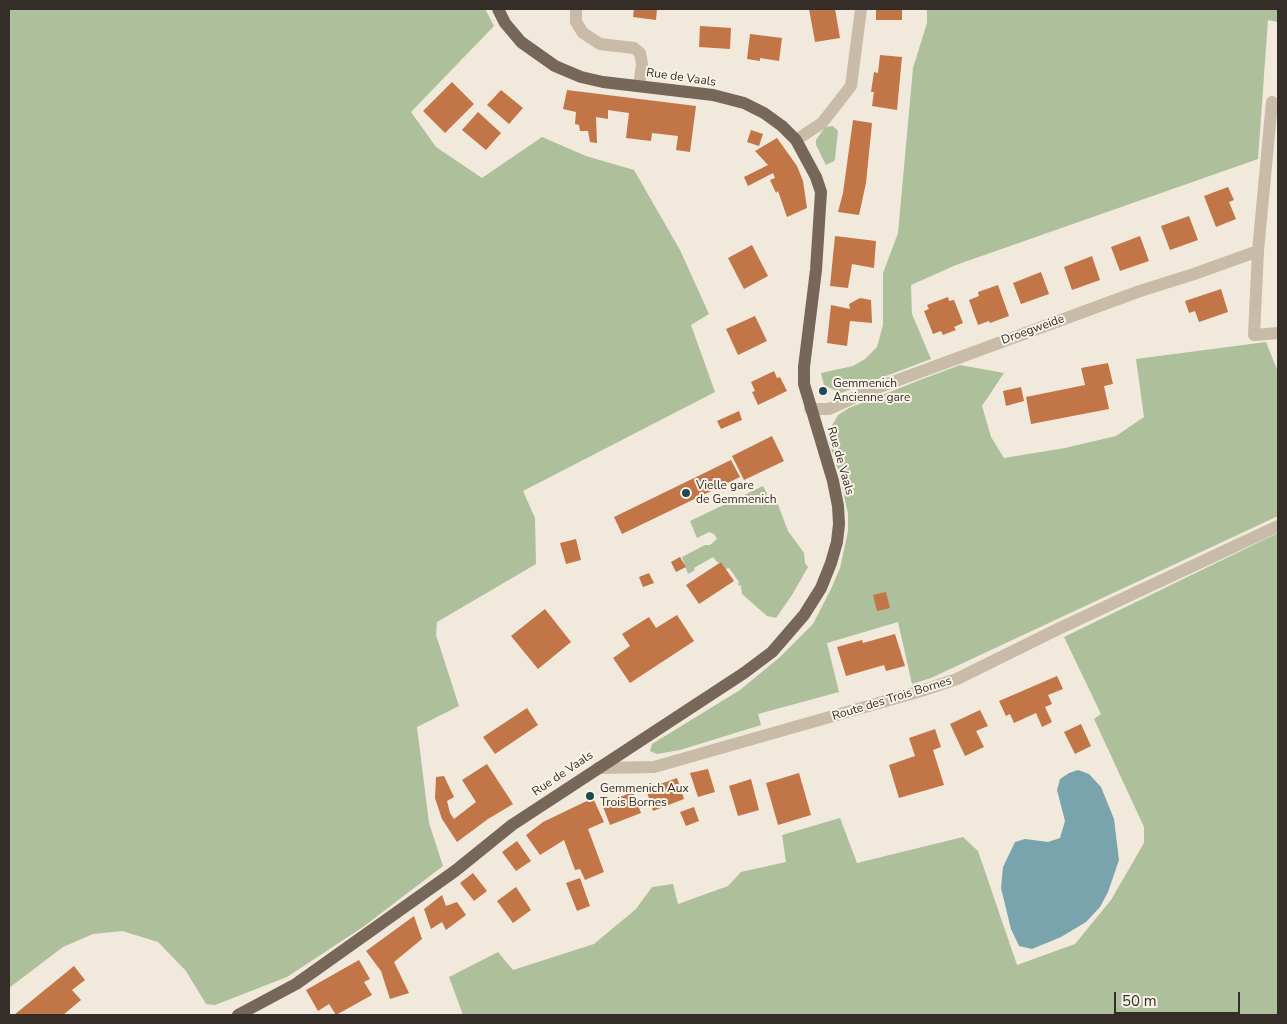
<!DOCTYPE html>
<style>
body{margin:0}
#map{position:relative;width:1287px;height:1024px;overflow:hidden;background:#f1e9db;font-family:"Nunito Sans",sans-serif}
canvas{display:block}
.frame{position:absolute;inset:0;border:10px solid #352d27;pointer-events:none}
.scale{position:absolute;left:1114px;top:992px;width:126px;height:22px;box-sizing:border-box;border:2px solid #352d27;border-top:0;padding-left:6px;font-size:15px;line-height:18px;white-space:nowrap;color:#352d27;-webkit-text-stroke:4px #f9f3e7;paint-order:stroke}
</style>
<div id="map">
<canvas width="1287" height="1024"></canvas>
<div class="frame"></div>
<div class="scale">50 m</div>
</div>
<script>
const c = document.querySelector('canvas').getContext('2d');
c.lineJoin = 'round';
function fillPath(path, color) { c.fillStyle = color; c.fill(path, 'evenodd'); }
const poly = rows => new Path2D(rows.map(r => 'M' + r).join(''));
function stroke(path, color, width, dash) { c.strokeStyle = color; c.lineWidth = width; c.lineCap = dash ? 'butt' : 'round'; c.setLineDash(dash || []); c.stroke(path); }
function write(font, color, halo, rows, align = 'center') {
  c.font = font + ' "Nunito Sans",sans-serif'; c.lineWidth = 4; c.setLineDash([]); c.textBaseline = 'middle'; c.strokeStyle = halo; c.fillStyle = color; for (const [text, x, y, turn = 0] of rows) {
    c.save(); c.translate(x, y); c.rotate((+turn || 0) * Math.PI / 180); c.textAlign = isNaN(turn) ? turn : align; if (halo) c.strokeText(text, 0, 0); c.fillText(text, 0, 0); c.restore();
  }
}
fillPath(poly([
 [9,9,485,9,494,26,411,112,436,147,482,178,542,137,586,156,634,170,680,250,709,314,691,325,715,392,523,491,535,518,536,564,437,622,436,635,459,706,417,727,429,823,443,866,363,927,287,977,215,1005,206,1004,186,971,158,942,122,931,93,934,63,947,9,988],
 [927,9,1278,9,1278,22,1268,20,1258,159,956,265,911,285,912,314,931,359,841,393,824,385,821,373,853,366,865,359,877,347,883,325,883,273,898,233,913,68,927,23],
 [833,126,838,131,835,159,834,161,826,165,816,145,816,140,823,130,826,127],
 [1266,342,1278,372,1278,516,931,678,912,684,898,622,827,643,839,692,758,714,761,725,680,750,657,754,650,751,652,744,740,690,780,657,813,624,831,589,840,568,848,531,848,514,839,472,829,442,830,429,838,415,849,408,920,380,960,365,1004,373,982,406,991,437,1004,458,1065,448,1116,436,1144,417,1136,359],
 [763,486,771,502,776,499,788,531,804,553,805,563,808,567,792,595,776,618,767,616,742,594,741,586,738,585,739,582,729,568,726,569,721,562,718,563,713,557,694,568,695,570,688,574,682,557,705,545,710,545,717,539,714,534,709,532,697,538,690,521],
 [1278,533,1278,1015,463,1015,449,977,498,952,513,970,594,944,636,909,652,887,673,884,678,904,728,886,741,872,786,862,782,835,840,818,857,863,963,837,978,851,1017,965,1075,944,1111,900,1144,843,1144,827,1094,719,1101,714,1064,637]
]), '#aebf9b');
fillPath(poly([
 [1078,770,1089,774,1101,787,1114,819,1119,860,1108,892,1100,907,1086,922,1061,937,1032,949,1019,946,1011,929,1001,888,1003,867,1015,842,1025,839,1048,842,1060,838,1065,821,1057,790,1060,779,1069,773]
]), '#7aa4ad');
fillPath(poly([
 [634,9,657,9,656,20,633,17],
 [809,9,835,9,840,38,815,42],
 [876,9,902,9,902,20,876,20],
 [700,26,731,28,730,49,699,47],
 [750,34,782,38,779,61,760,58,760,61,747,59],
 [880,55,902,57,897,110,872,106,874,92,871,92,874,72,878,73],
 [452,82,474,104,445,133,423,111],
 [501,90,523,108,509,124,487,105],
 [567,90,696,106,690,152,676,150,678,136,652,133,651,141,626,138,629,113,608,110,608,119,596,117,597,143,590,142,588,131,580,131,579,125,575,124,576,112,563,109],
 [478,112,501,133,486,150,462,130],
 [853,120,872,123,866,183,859,215,838,212,843,193],
 [751,130,763,134,759,146,747,142],
 [777,138,797,166,803,181,807,208,787,217,778,191,776,193,770,180,775,178,773,173,748,186,744,177,768,165,755,151],
 [1228,187,1234,200,1229,202,1236,219,1216,227,1204,196],
 [1189,216,1198,240,1170,250,1161,226],
 [835,236,876,241,874,268,852,264,848,288,830,286],
 [1140,236,1149,261,1120,271,1111,247],
 [752,245,768,276,744,289,728,258],
 [1092,256,1100,280,1072,290,1064,267],
 [1041,272,1049,294,1021,304,1013,283],
 [998,285,1009,316,990,323,989,321,978,325,969,300,979,296,978,292],
 [1221,289,1228,312,1199,322,1195,311,1189,313,1185,301],
 [948,297,949,301,954,300,963,323,954,327,956,330,943,335,941,331,933,334,924,311,929,309,927,305],
 [860,298,871,300,872,323,850,321,847,346,827,343,831,305,850,309,849,304],
 [755,316,767,341,738,355,726,329],
 [1108,363,1113,384,1104,386,1109,409,1031,424,1026,397,1085,385,1081,368],
 [774,371,777,378,780,377,787,391,758,405,752,392,755,391,751,382],
 [1021,387,1024,401,1006,406,1003,391],
 [739,411,742,420,721,429,717,421],
 [772,436,784,461,744,480,732,456],
 [731,460,740,477,622,534,614,517],
 [576,539,581,560,566,564,560,543],
 [680,557,686,567,676,572,671,562],
 [721,562,734,581,699,604,686,585],
 [649,573,654,583,643,587,639,577],
 [886,592,890,608,877,611,873,595],
 [545,609,571,642,538,669,511,636],
 [677,615,694,641,630,683,613,658,630,646,622,634,649,617,656,628],
 [895,634,905,666,886,671,884,665,846,676,837,647,862,640,863,643],
 [1057,676,1063,689,1048,695,1052,704,1045,707,1052,722,1042,727,1036,713,1014,723,1010,714,1006,716,999,701],
 [527,708,538,725,495,754,483,737],
 [980,710,988,726,976,731,984,747,965,756,950,724],
 [1081,724,1091,746,1075,754,1064,732],
 [935,729,941,747,933,750,944,785,899,798,889,765,915,756,909,738],
 [487,764,513,804,488,819,457,842,442,819,435,798,436,777,444,776,454,797,447,801,450,813,454,819,476,802,462,780],
 [708,769,715,792,698,797,690,773],
 [799,773,811,815,778,825,766,783],
 [677,778,684,799,653,811,646,789],
 [751,779,759,810,738,816,729,786],
 [633,792,641,813,610,825,602,804],
 [593,798,604,822,588,829,604,872,585,880,580,869,575,870,564,840,540,855,526,835,543,822],
 [694,807,699,821,686,826,680,812],
 [517,841,531,861,516,871,502,852],
 [473,873,487,891,474,901,460,883],
 [580,878,590,906,577,911,566,883],
 [516,887,531,910,513,923,497,901],
 [442,895,446,906,457,902,466,915,446,930,442,922,431,929,424,909],
 [414,916,422,939,394,962,409,993,390,999,381,971,366,951],
 [359,960,370,979,364,982,372,995,336,1015,329,1004,318,1011,306,990],
 [74,966,85,980,72,990,81,1000,63,1015,14,1015]
]), '#c27547');
stroke(poly([
 [576,9,576,22,583,33,600,44,634,48,640,53,642,64,639,86],
 [1272,102,1258,251,1254,335,1278,333],
 [796,140,822,123,851,86,861,9],
 [810,409,829,409,871,390,1140,291,1194,274,1258,251],
 [598,768,654,767,921,691,957,679,1058,629,1278,526]
]), '#c8bba7', 12);
stroke(poly([
 [238,1015,296,984,455,871,512,825,744,673,772,652,804,615,821,588,831,563,837,542,839,524,838,506,833,481,804,384,804,367,816,270,821,192,816,177,796,140,782,126,764,113,744,103,713,95,603,82,581,77,555,66,521,42,505,23,498,9]
]), '#776759', 12);
for (const [x, y, r, color] of [
 [823,391,5,"#1e4a55"],
 [686,493,5,"#1e4a55"],
 [590,796,5,"#1e4a55"]
]) { const dot = new Path2D(); dot.arc(x, y, r, 0, 2 * Math.PI); c.fillStyle = color; c.fill(dot); stroke(dot, '#f9f3e7', 2); }
write('12px', '#352d27', '#f9f3e7', [
 ["Rue de Vaals",681,78,8],
 ["Droegweide",1033,330,-20],
 ["Rue de Vaals",840,461,74],
 ["Route des Trois Bornes",892,699,-17],
 ["Rue de Vaals",563,774,-34]
]);
write('12px', '#352d27', '#f9f3e7', [
 ["Gemmenich",833,384],
 ["Ancienne gare",833,398],
 ["Vielle gare",696,486],
 ["de Gemmenich",696,500],
 ["Gemmenich Aux",600,789],
 ["Trois Bornes",600,803]
], 'left');
</script>
